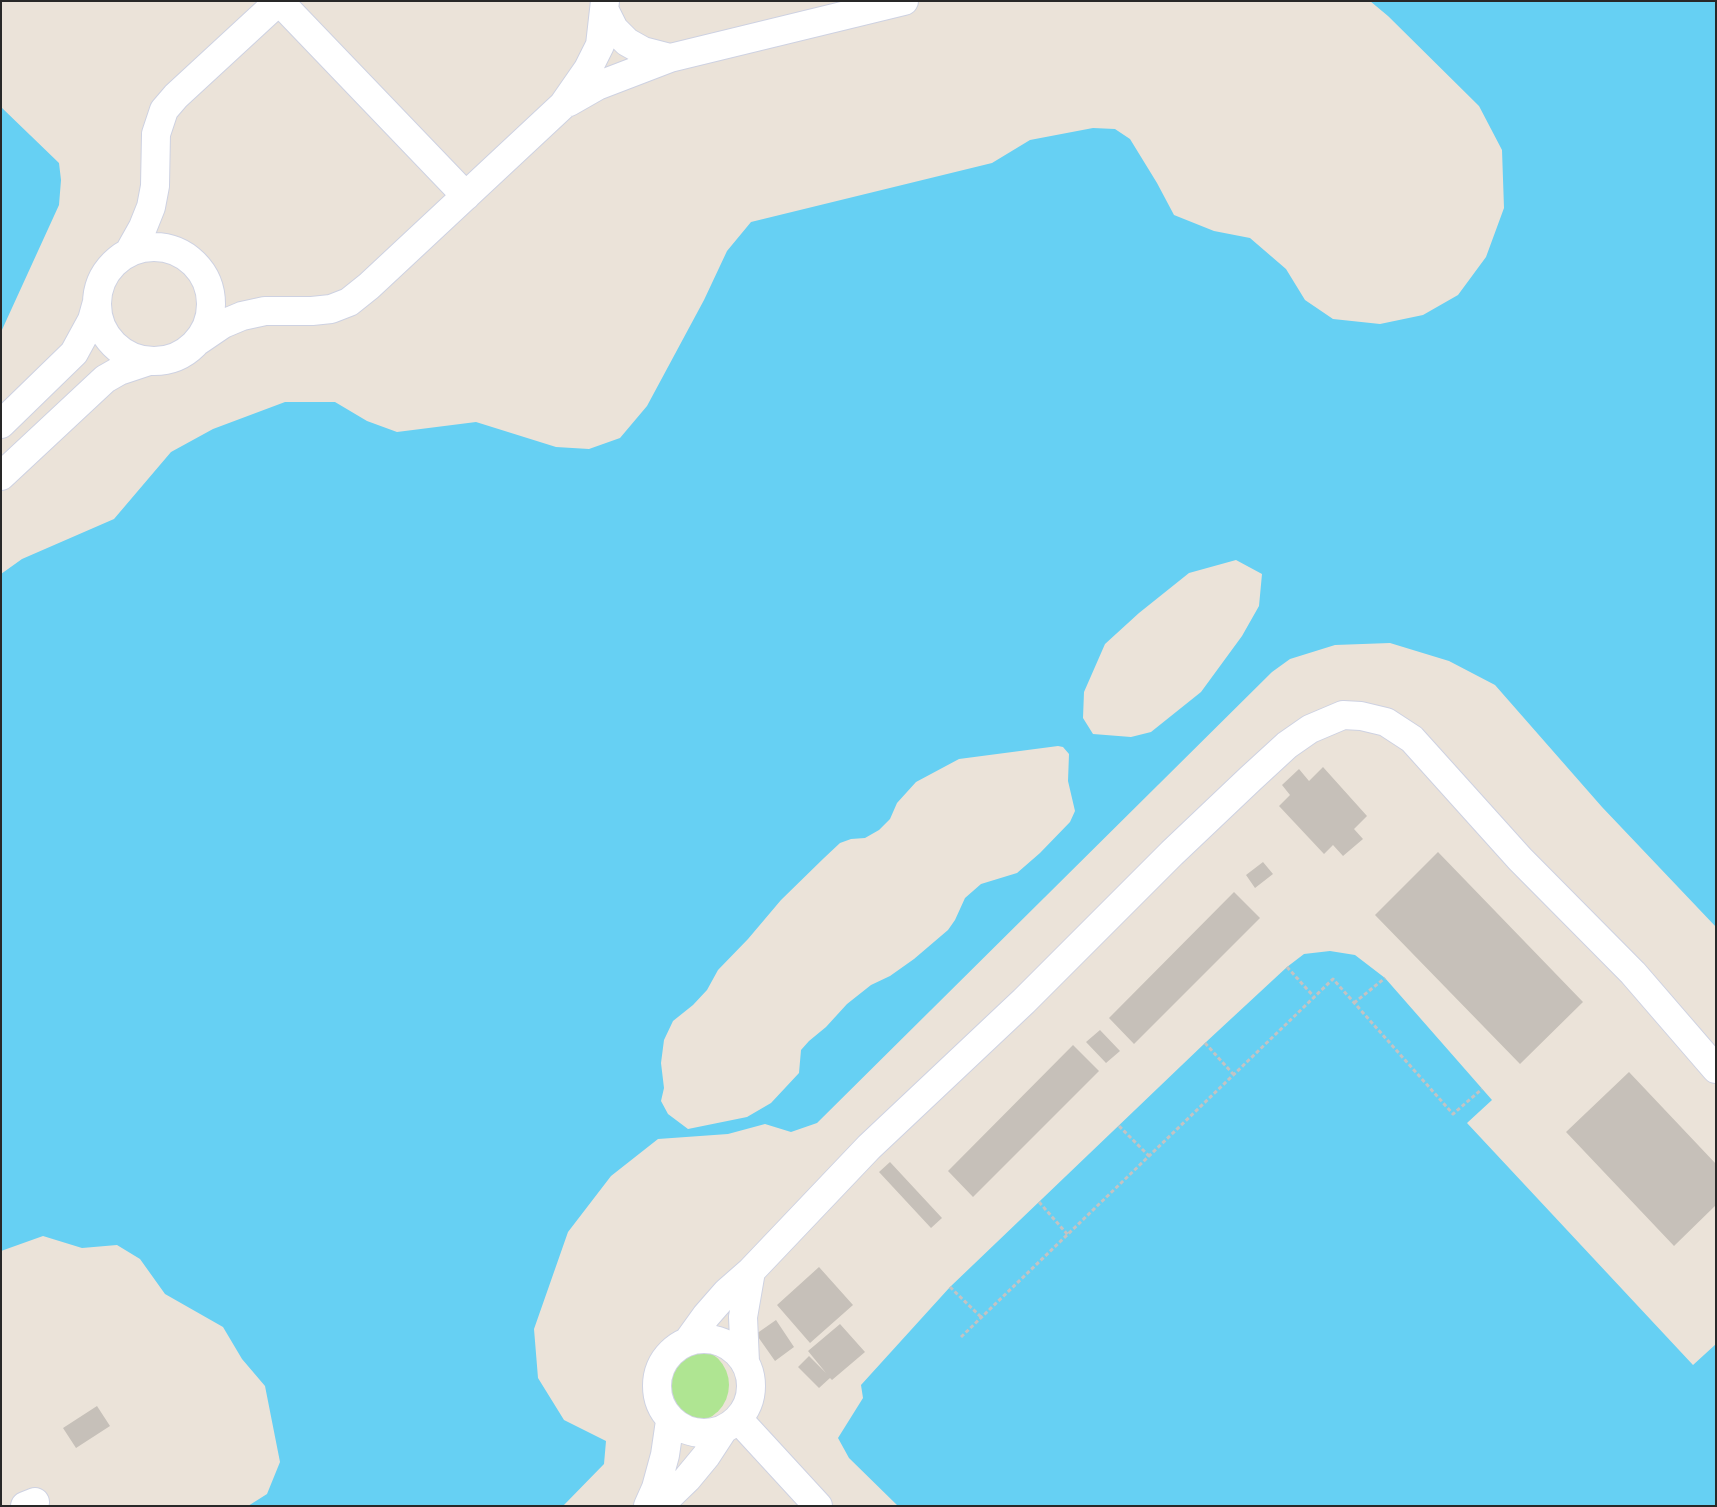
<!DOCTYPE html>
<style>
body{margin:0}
#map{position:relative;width:1717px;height:1507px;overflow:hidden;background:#ebe3d9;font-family:"Varela Round",sans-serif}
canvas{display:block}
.frame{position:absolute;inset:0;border:2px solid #282828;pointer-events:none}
</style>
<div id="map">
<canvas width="1717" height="1507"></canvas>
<div class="frame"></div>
</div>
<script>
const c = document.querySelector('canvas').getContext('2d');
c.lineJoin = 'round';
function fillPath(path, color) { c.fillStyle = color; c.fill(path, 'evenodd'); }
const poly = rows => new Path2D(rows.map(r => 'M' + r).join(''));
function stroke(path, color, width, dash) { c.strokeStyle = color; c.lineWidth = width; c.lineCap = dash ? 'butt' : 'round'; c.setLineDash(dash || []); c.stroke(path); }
fillPath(poly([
 '655 1385a37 37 0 1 1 74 0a37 37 0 1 1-74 0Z'
]), '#afe592');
fillPath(poly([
 [1370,1,1716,1,1716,927,1602,807,1495,685,1449,661,1390,643,1335,645,1290,659,1272,672,817,1123,791,1132,765,1124,728,1134,658,1139,611,1176,568,1232,534,1329,538,1378,564,1420,606,1441,604,1464,563,1506,248,1506,267,1494,280,1462,265,1386,242,1359,223,1327,165,1294,140,1259,117,1245,82,1248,43,1236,1,1251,1,574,22,559,114,519,171,452,213,429,285,402,335,402,367,421,397,432,476,422,556,447,589,449,620,438,647,406,704,300,727,251,751,222,992,163,1030,140,1093,128,1115,129,1130,139,1157,183,1174,215,1214,231,1250,238,1286,269,1305,300,1333,319,1380,324,1423,315,1458,295,1486,257,1504,208,1502,150,1479,106,1388,16],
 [1236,560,1262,574,1259,606,1242,636,1201,692,1151,732,1131,737,1093,734,1083,718,1084,692,1105,644,1139,613,1189,573],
 [1058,746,1063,747,1069,754,1068,781,1075,811,1070,822,1040,853,1017,873,981,884,965,898,955,920,948,930,914,959,890,976,871,985,847,1004,826,1027,809,1041,801,1050,799,1073,771,1103,747,1117,688,1129,668,1114,661,1101,664,1088,661,1063,664,1040,673,1021,693,1005,707,990,718,970,748,939,781,900,824,858,840,843,851,839,865,838,879,830,890,819,897,803,916,782,959,759],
 [1,107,59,163,61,180,59,205,1,332],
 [1330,951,1355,955,1385,978,1492,1100,1467,1123,1693,1365,1716,1344,1716,1506,898,1506,849,1458,838,1438,863,1398,861,1385,950,1287,1205,1043,1287,967,1304,954]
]), '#66d0f3');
fillPath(poly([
 [1323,767,1367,816,1354,829,1363,839,1343,856,1333,845,1324,854,1279,806,1290,795,1282,785,1299,769,1309,781],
 [1438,852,1583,1002,1520,1064,1375,915],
 [1263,862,1273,874,1255,888,1246,875],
 [1234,892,1260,918,1134,1044,1109,1018],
 [1100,1030,1120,1051,1106,1063,1086,1042],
 [1073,1045,1099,1071,973,1197,948,1171],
 [1629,1072,1716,1164,1716,1205,1674,1246,1566,1132],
 [890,1162,942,1218,931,1228,879,1172],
 [819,1267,853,1305,810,1343,777,1305],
 [776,1320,794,1347,775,1361,756,1334],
 [840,1324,865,1352,832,1380,830,1378,819,1388,798,1367,809,1356,826,1373,808,1351],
 [97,1406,110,1426,76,1448,63,1428]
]), '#c6c0b9');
const minor = poly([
 [279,1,466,196],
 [670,58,904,1],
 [569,102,597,86,670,58,643,51,627,42,614,29,605,11],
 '97 304a57 57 0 1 1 114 0a57 57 0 1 1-114 0Z',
 [129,252,143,227,151,207,155,186,156,134,164,110,176,96,279,1],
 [198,341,223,324,242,316,265,311,312,311,331,309,349,302,369,286,563,105,588,69,600,45,605,1],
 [1,424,74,353,92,320,97,302],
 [1,476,105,379,119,371,149,361],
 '657 1386a47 47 0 1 1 94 0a47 47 0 1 1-94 0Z',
 [688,1341,706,1316,727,1292,751,1271,869,1147,1024,1001,1172,853,1250,779,1287,745,1310,729,1343,715,1361,716,1386,722,1412,739,1520,859,1633,973,1716,1069],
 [745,1362,743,1317,751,1271],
 [738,1419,818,1506],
 [25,1506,35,1502],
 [648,1506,656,1488,665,1455,670,1421],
 [659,1506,687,1479,706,1456,723,1430]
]);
stroke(minor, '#ced2e2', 30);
stroke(poly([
 [1287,967,1315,998],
 [1354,1003,1385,978],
 [1205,1043,1234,1075],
 [1119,1126,1150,1157],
 [1039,1202,1068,1235],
 [950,1287,981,1317],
 [961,1337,1333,979,1453,1114,1482,1089]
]), '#c3c3c3', 3, [4, 2.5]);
stroke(minor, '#fff', 28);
</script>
